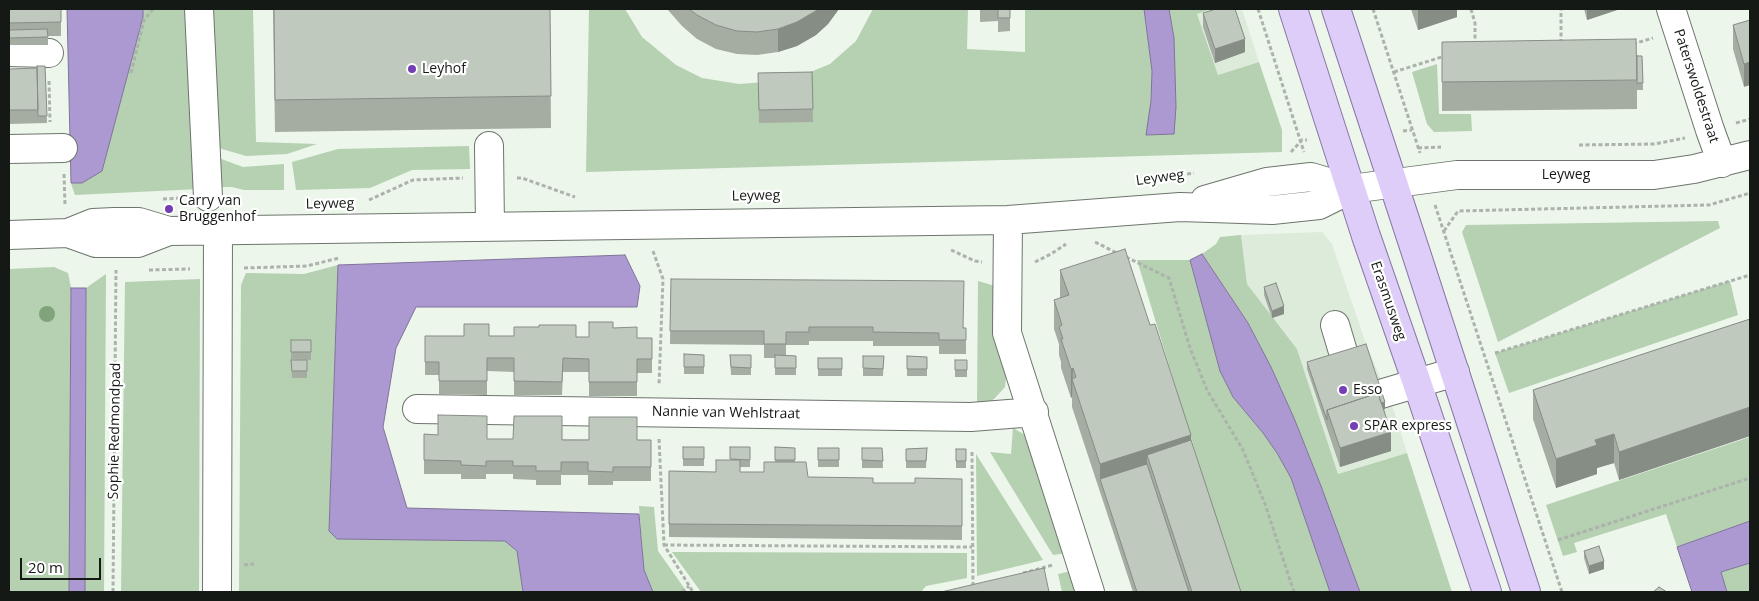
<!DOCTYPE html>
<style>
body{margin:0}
#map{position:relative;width:1759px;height:601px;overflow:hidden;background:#ecf6eb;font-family:"Open Sans",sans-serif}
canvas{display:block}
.frame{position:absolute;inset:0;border:10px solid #151915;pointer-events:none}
.scale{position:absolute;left:20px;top:558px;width:81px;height:22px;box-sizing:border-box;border:2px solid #151915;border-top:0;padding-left:6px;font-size:15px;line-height:18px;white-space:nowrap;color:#151915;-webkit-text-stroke:4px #fff;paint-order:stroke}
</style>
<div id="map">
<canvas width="1759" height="601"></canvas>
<div class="frame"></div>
<div class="scale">20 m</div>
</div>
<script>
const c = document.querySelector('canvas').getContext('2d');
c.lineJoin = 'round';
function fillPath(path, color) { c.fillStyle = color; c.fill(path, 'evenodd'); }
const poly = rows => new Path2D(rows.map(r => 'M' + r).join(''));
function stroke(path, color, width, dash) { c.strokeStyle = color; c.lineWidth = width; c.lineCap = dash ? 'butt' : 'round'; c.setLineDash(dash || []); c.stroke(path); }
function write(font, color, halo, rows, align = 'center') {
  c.font = font + ' "Open Sans",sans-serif'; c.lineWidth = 4.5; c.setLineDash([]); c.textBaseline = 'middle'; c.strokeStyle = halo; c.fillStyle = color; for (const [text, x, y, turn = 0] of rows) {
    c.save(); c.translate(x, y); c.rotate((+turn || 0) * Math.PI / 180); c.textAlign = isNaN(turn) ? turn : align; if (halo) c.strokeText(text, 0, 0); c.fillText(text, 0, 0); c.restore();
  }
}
fillPath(poly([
 [1211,9,1242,9,1259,62,1218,75,1197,14],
 [1322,232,1332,244,1366,344,1394,411,1407,453,1338,474,1297,349,1247,284,1241,235]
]), '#ddebda');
fillPath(poly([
 [143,9,192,9,199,189,75,195,71,183,82,183,102,170,143,17],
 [208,9,253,9,256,142,317,144,287,154,246,156,215,147],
 [589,9,625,9,642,37,676,65,702,78,739,84,791,80,830,64,856,41,873,9,968,9,967,49,1025,52,1025,9,1144,9,1152,71,1151,101,1147,135,1174,134,1174,38,1169,9,1211,9,1197,14,1218,75,1259,62,1282,130,1282,152,586,172],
 [1437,64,1439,114,1471,114,1472,131,1434,132,1427,124,1412,72],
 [469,146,470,169,412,170,370,188,296,190,292,162,338,149],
 [216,157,243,167,284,164,284,190,244,190,232,187,219,187],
 [1718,221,1720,228,1498,342,1462,232,1466,225],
 [1241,235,1247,284,1297,349,1338,474,1407,453,1452,592,1360,592,1321,486,1294,418,1271,367,1248,323,1202,254,1216,244,1220,237],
 [1137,260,1190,260,1220,371,1233,397,1263,433,1277,453,1291,478,1330,592,1238,592],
 [338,265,329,531,337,539,506,541,517,551,523,592,239,592,241,285,246,273,304,274],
 [54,267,68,273,71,288,69,592,9,592,9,269],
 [106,274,104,592,85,592,86,288],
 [200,279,199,592,121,592,125,282],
 [978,281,995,286,1007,367,1005,387,994,399,985,404,977,404],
 [1730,281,1738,315,1509,393,1495,353],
 [1013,428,1025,435,1067,553,1053,555,990,452,1011,454],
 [1750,437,1750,521,1677,547,1666,514,1574,543,1577,552,1563,556,1546,505],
 [976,454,1043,560,977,576],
 [639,506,654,507,658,551,687,592,653,592,644,570],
 [672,552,967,553,967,578,926,586,921,592,701,592],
 [1750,563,1750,592,1727,592,1721,572],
 [1071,571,1079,592,1062,592,1058,574]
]), '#b6d0b2');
const water = poly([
 [67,9,143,9,143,17,102,171,82,183,71,183,67,9],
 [1144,9,1169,9,1174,38,1176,107,1174,134,1146,135,1151,101,1152,71,1144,9],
 [1202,254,1248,323,1271,367,1294,418,1321,486,1360,592,1330,592,1291,478,1277,453,1263,433,1233,397,1220,371,1190,260,1202,254],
 [625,255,640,286,637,307,416,307,396,348,383,427,407,508,639,514,644,570,653,592,523,592,517,551,505,541,337,539,329,531,338,265,625,255],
 [71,288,86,288,85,592,69,592,71,288],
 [1750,521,1750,563,1721,572,1727,592,1692,592,1677,547,1750,521]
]);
fillPath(water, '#ad99d1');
stroke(water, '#7f7399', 1);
const minor = poly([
 [199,9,208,197],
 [1671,9,1710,130,1722,163],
 [9,52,49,53],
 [489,146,490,227],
 [9,149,63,148],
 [1205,200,1267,182,1311,177,1351,189],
 [1008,220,1007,333,1090,592],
 [68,233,93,223,114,222,139,222,169,231,1008,220,1180,207,1272,210,1319,205,1351,189,1457,175,1654,175,1694,169,1750,155],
 [9,235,68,233,96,243,138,243,169,231],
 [1335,325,1352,382,1367,398,1455,372],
 [417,409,971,417,1034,412],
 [217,592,218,230]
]);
const major = poly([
 [1293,9,1366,236,1417,383,1487,592],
 [1336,9,1418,259,1526,592]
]);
stroke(minor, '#6d756c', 30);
stroke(major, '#8878a5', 30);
stroke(poly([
 [1258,9,1304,152],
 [1373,9,1420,153],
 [1471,9,1475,23,1475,44],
 [1561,43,1561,9],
 [1633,44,1653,38],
 [1394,72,1445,56],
 [131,73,144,20,153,9],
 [49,81,50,122],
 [1736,123,1750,119],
 [1403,131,1412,130],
 [1579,145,1654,144,1685,138],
 [1418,148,1441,147],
 [1291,152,1302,140,1307,140],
 [64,174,65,205],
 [517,178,522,178,575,197],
 [1155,179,1194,173],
 [163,199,182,198],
 [369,200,413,180,463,178],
 [1435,205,1562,592],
 [1444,231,1458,211,1709,205,1750,193],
 [1095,242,1119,254],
 [951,250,975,261,982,262],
 [653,251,663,279,659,385],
 [1126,257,1169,278,1190,348,1207,390,1243,450,1265,504,1294,592],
 [1035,262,1051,254,1066,244],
 [244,268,307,266,339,258],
 [149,270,190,269],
 [1495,353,1750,275],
 [659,439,664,545,693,592],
 [972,452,973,586],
 [1558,540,1750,478],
 [664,545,972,547],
 [244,565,254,564],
 [1023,573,1053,565],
 [113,592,116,270],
 [682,592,689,586]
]), '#abb3aa', 3, [4, 2.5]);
stroke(minor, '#fff', 28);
stroke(major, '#ddcdf8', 28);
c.fillStyle = '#80a37b';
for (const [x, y] of [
 [47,314]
]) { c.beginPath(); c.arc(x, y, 8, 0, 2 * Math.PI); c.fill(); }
fillPath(poly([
 [9,9,61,9,61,36,48,36,48,45,9,45],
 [273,9,550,9,551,128,275,132],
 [667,9,839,9,828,24,816,35,797,46,778,52,757,55,737,54,716,49,697,39,682,26],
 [980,9,1010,9,1010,31,998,32,998,21,980,22],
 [1411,9,1457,9,1457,17,1418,30],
 [1584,9,1620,9,1587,20],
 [1203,13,1245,52,1215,63,1203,27],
 [1750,20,1744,87,1733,49,1733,25],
 [1442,42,1642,56,1643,90,1637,90,1637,109,1442,111],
 [45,66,47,123,9,124,9,69,37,68],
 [812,72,813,122,759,123,758,73],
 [1060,270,1150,325,1191,440,1241,592,1133,592,1072,407,1072,397,1071,398,1061,368,1061,362,1059,355,1059,344,1054,329,1054,300,1060,298],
 [671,279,966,328,966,354,939,354,939,346,873,346,873,341,809,341,809,345,786,345,786,355,796,356,796,375,775,375,775,358,764,358,764,345,670,344],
 [1264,287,1284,314,1272,318,1264,295],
 [1750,319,1750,436,1619,480,1614,463,1597,468,1597,474,1556,488,1533,419,1533,390],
 [613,328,637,338,652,338,652,373,637,373,637,396,589,396,589,372,563,372,562,395,514,395,514,372,487,371,487,395,439,394,439,375,425,375,425,336,589,337],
 [291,340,311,340,311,360,291,359],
 [684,354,704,355,704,374,684,374],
 [730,355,751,355,751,375,731,375],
 [863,356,884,356,883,376,863,376],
 [907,356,927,357,927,376,907,376],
 [818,358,842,358,842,376,818,376],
 [291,360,307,360,307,378,292,378],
 [955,360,967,360,967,377,955,377],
 [1307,362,1385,409,1384,410,1391,451,1340,467,1307,369],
 [424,434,487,439,651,440,651,481,613,481,613,485,588,485,588,475,561,475,561,485,536,485,536,480,513,479,513,474,486,474,486,479,461,479,461,474,424,474],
 [683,447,704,447,704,466,683,466],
 [750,447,750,467,740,467,740,472,764,472,775,462,775,447,795,448,795,462,808,477,873,483,915,483,962,479,962,540,669,537,669,471,716,472,730,460],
 [818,448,839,448,839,467,818,467],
 [862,448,882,448,883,468,862,468],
 [927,448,926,468,906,468,906,449],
 [956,449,966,449,966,468,956,468],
 [1584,551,1604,569,1589,574,1584,558]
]), '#a5ada3');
fillPath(poly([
 [819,9,839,9,828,24,816,35,797,46,778,52,778,29],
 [1418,9,1457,9,1457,17,1418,30],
 [1587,9,1620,9,1587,20],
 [1245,39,1245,52,1215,63,1215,49],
 [1750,62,1750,85,1744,87,1744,64],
 [1284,306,1284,314,1272,318,1272,311],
 [1073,368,1072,397,1071,398,1071,369],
 [1385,402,1385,409,1333,426,1331,420],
 [1750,407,1750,436,1619,480,1619,452],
 [1391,432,1391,451,1340,467,1340,448],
 [1614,434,1614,463,1597,468,1597,474,1556,488,1556,459,1595,440],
 [1191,435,1191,464,1147,455,1147,478,1100,479,1100,464],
 [1604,561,1604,569,1589,574,1589,566]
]), '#868d85');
const building = poly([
 [9,9,61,9,61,22,9,23,9,9],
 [274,9,550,9,551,96,275,100,274,9],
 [689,9,819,9,797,22,778,29,757,32,737,31,716,25,697,15,689,9],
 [998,9,1010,9,1010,18,998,18,998,9],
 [1216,9,1235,9,1245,39,1215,49,1203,13,1216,9],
 [1750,20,1750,62,1744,64,1733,25,1750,20],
 [47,29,48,37,9,38,9,30,47,29],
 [1636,39,1637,80,1442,82,1442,42,1636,39],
 [1637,56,1642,56,1643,83,1637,83,1637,56],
 [37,66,45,66,47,116,38,116,37,66],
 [37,68,38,110,9,110,9,69,37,68],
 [812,72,813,109,759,110,758,73,812,72],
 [1125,249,1150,325,1155,324,1191,435,1100,464,1072,379,1076,377,1073,368,1071,369,1061,339,1063,339,1059,327,1062,325,1054,300,1069,295,1060,270,1125,249],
 [671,279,964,281,963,328,966,328,966,340,939,340,939,333,873,332,873,327,809,327,809,332,786,332,786,344,764,344,764,331,670,331,671,279],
 [1276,283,1284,306,1272,311,1264,287,1276,283],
 [1750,319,1750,407,1619,452,1614,434,1595,440,1597,445,1556,459,1533,390,1750,319],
 [589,322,613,322,613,328,637,327,637,338,652,338,652,359,637,359,637,382,589,382,589,359,563,358,562,382,514,381,514,358,487,358,487,381,439,381,439,362,425,362,425,336,464,336,464,324,489,324,489,336,514,336,514,327,539,327,539,325,576,325,576,337,589,337,589,322],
 [291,340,311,340,311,352,291,352,291,340],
 [1366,344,1385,402,1381,403,1378,393,1327,410,1327,420,1307,362,1366,344],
 [684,354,704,355,704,367,684,367,684,354],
 [730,355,751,355,751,368,731,367,730,355],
 [775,355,796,356,796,368,775,368,775,355],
 [863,356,884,356,883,369,863,368,863,356],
 [907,356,927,357,927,369,907,369,907,356],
 [818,358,842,358,842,369,818,369,818,358],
 [291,360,307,360,307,371,292,371,291,360],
 [955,360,967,360,967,370,955,370,955,360],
 [1378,393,1391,432,1340,448,1327,410,1378,393],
 [438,415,487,416,487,439,513,439,514,416,562,416,562,440,589,440,589,417,637,417,637,440,651,440,651,467,613,467,613,472,588,471,588,462,561,462,561,471,536,471,536,466,513,466,513,461,486,461,486,466,461,465,461,461,424,460,424,434,438,435,438,415],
 [1191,440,1241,592,1192,592,1147,455,1191,440],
 [683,447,704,447,704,459,683,459,683,447],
 [730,447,750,447,750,460,730,459,730,447],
 [775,447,795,448,795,460,775,460,775,447],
 [818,448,839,448,839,460,818,460,818,448],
 [862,448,882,448,883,461,862,460,862,448],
 [927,448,926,461,906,461,906,449,927,448],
 [956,449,966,449,966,461,956,461,956,449],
 [716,460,740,460,740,472,764,472,764,462,806,462,808,477,873,478,873,483,915,483,915,478,962,479,962,526,669,524,669,471,716,472,716,460],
 [1147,464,1189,592,1137,592,1100,479,1147,464],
 [1599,546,1604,561,1589,566,1584,551,1599,546],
 [1044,568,1049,592,941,592,1044,568],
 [1659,587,1667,592,1653,592,1659,587]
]);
fillPath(building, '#c0c9be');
stroke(building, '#868d85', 1);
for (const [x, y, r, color] of [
 [412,69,5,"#743eb5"],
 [169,209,5,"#743eb5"],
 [1343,390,5,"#743eb5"],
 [1354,426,5,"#743eb5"]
]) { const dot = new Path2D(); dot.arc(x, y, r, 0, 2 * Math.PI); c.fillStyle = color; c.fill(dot); stroke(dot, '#fff', 2); }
write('14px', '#151915', '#fff', [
 ["Leyhof",422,69],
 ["Carry van",179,201],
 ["Bruggenhof",179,217],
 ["Esso",1353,390],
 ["SPAR express",1364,426]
], 'left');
write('14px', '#151915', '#fff', [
 ["Paterswoldestraat",1696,86,72],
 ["Leyweg",1566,175],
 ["Leyweg",1160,178,-8],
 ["Leyweg",756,196,-1],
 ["Leyweg",330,204,-1],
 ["Erasmusweg",1388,301,71],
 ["Nannie van Wehlstraat",726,413,1],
 ["Sophie Redmondpad",115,431,-89]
]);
</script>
